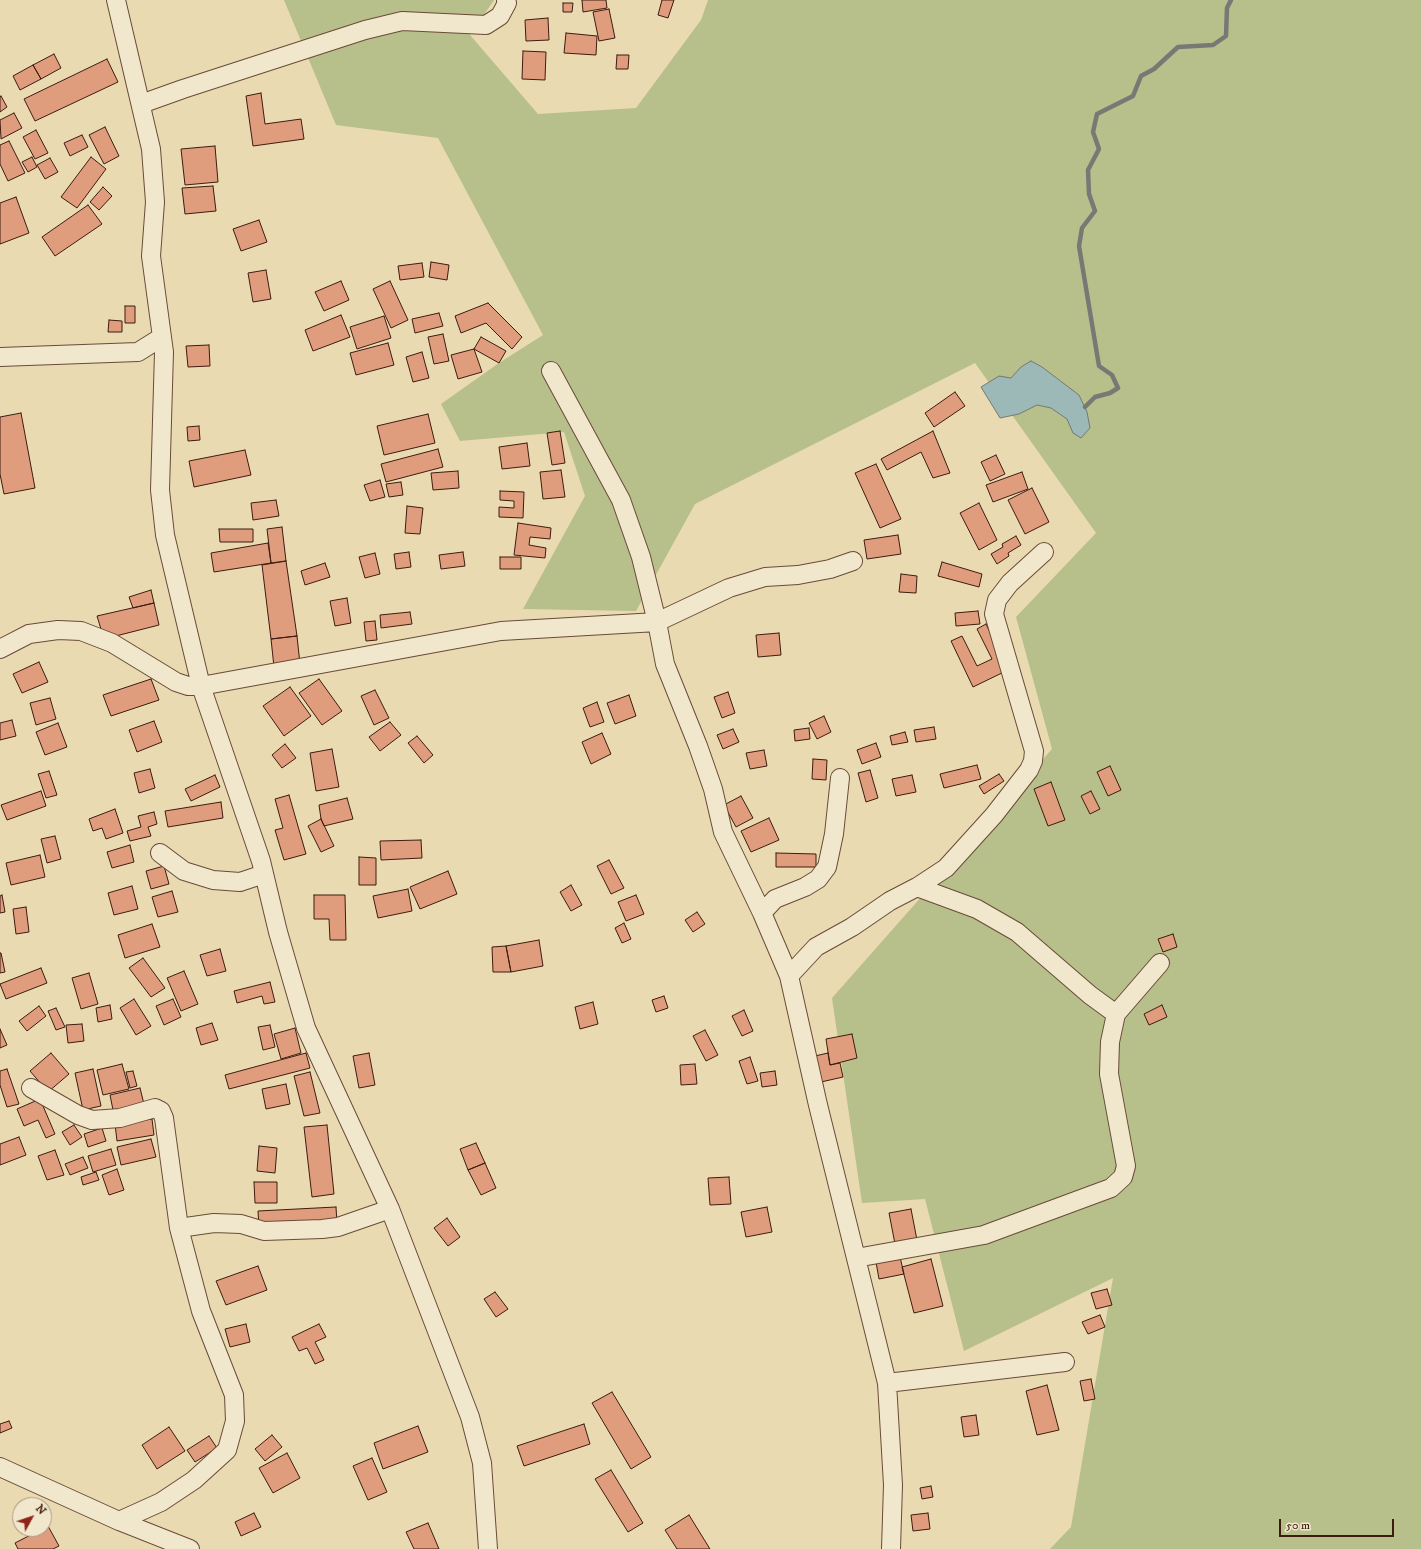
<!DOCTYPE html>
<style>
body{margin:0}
#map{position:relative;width:1421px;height:1549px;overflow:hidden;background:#e9dab1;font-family:"IM FELL DW Pica",serif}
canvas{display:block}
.north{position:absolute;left:12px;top:1497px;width:40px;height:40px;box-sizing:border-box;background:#f1e7cc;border:1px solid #a99580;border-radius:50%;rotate:50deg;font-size:11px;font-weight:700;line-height:16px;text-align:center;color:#3e1b0f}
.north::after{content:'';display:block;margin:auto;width:14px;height:18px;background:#8f2418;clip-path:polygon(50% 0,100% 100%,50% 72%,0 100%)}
.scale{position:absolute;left:1279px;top:1519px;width:115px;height:18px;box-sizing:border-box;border:2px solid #3e1b0f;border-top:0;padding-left:5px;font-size:12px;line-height:14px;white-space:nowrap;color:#3e1b0f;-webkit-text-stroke:3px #f1e7cc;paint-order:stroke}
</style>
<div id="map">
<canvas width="1421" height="1549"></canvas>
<div class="north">N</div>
<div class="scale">50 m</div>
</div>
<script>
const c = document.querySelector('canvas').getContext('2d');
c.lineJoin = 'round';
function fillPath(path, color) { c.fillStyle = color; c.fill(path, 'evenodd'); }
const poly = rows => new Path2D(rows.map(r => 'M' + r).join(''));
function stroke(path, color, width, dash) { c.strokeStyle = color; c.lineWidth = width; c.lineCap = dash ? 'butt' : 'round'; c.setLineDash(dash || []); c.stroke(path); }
fillPath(poly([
 [284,0,494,0,470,35,538,114,636,108,701,20,708,0,1421,0,1421,1549,1050,1549,1071,1527,1113,1278,964,1351,925,1199,862,1203,832,998,1052,749,1016,617,1096,533,975,363,695,504,636,611,523,609,585,496,564,432,460,441,441,404,499,363,543,335,438,138,336,125]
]), '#b7bf8b');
const water = poly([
 [1031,361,1042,367,1079,395,1087,412,1090,428,1081,438,1073,433,1067,419,1051,408,1037,405,1019,414,1000,418,981,387,999,376,1011,378,1021,367,1031,361]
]);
fillPath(water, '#9cb8b7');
stroke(water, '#767974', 1);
stroke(poly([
 [1085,407,1095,397,1110,393,1118,388,1112,375,1099,366,1079,246,1082,228,1095,211,1089,194,1088,170,1099,149,1093,132,1097,114,1133,96,1141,76,1154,69,1178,47,1213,45,1226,36,1227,8,1231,0]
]), '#767974', 4.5);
const building = poly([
 [582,0,606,0,607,8,583,12,582,0],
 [662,0,674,0,668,18,658,15,662,0],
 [563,3,573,3,572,12,563,12,563,3],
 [609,9,615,38,599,41,593,12,609,9],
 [548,18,549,40,526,41,525,20,548,18],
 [566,33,597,36,596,55,564,53,566,33],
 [523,51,546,52,545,80,522,79,523,51],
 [54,54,61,68,41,79,33,65,54,54],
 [617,55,629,55,628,69,616,69,617,55],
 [107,59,118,82,35,121,24,99,107,59],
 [33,65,41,79,20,90,13,76,33,65],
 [261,93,265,124,301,119,304,139,253,146,246,96,261,93],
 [1,96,7,107,0,112,0,97,1,96],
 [14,113,22,128,1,139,0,120,14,113],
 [105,127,119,156,104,164,89,135,105,127],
 [36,130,48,153,35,159,23,137,36,130],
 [82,135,88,147,70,156,64,143,82,135],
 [9,141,25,173,8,181,0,164,0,145,9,141],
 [215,146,218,182,185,185,181,149,215,146],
 [32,157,37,167,28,172,22,162,32,157],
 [91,157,106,169,77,208,61,197,91,157],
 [50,158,58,172,45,179,37,165,50,158],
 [213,186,216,211,185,214,182,188,213,186],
 [103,187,112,196,99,210,90,202,103,187],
 [16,197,29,233,0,244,0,203,16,197],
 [88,205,102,224,55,256,42,237,88,205],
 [259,220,267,242,241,251,233,229,259,220],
 [431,262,449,265,447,280,429,277,431,262],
 [422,263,424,277,400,280,398,266,422,263],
 [266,270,271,299,253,302,248,273,266,270],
 [341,281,349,300,324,311,315,292,341,281],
 [390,281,408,320,391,328,373,289,390,281],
 [488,303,522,337,512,349,486,323,461,333,455,316,488,303],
 [125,306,135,306,135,323,125,323,125,306],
 [439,313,443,326,415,333,412,319,439,313],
 [341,315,350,337,313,351,305,330,341,315],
 [384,316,391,338,357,349,350,327,384,316],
 [109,320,122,321,122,332,108,332,109,320],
 [443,334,449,361,434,364,428,337,443,334],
 [481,337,506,351,499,363,474,349,481,337],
 [388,343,394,365,356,375,350,353,388,343],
 [209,345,210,366,188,367,186,346,209,345],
 [474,349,482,372,458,379,451,355,474,349],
 [422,352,429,378,413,382,406,357,422,352],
 [955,392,965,406,934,427,925,413,955,392],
 [21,413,35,488,4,494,0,474,0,417,21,413],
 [428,414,435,443,384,455,377,426,428,414],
 [199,426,200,440,188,441,187,427,199,426],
 [560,431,565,463,552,465,547,433,560,431],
 [933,431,950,473,933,478,921,452,887,470,881,459,933,431],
 [527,443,530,466,502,469,499,447,527,443],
 [438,449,443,467,386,482,381,464,438,449],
 [245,450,251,475,194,487,189,461,245,450],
 [996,455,1005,474,990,481,981,462,996,455],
 [876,464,901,519,880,528,855,473,876,464],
 [561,470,565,497,543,499,540,472,561,470],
 [458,471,459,488,433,490,431,473,458,471],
 [1022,472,1028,489,993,502,986,485,1022,472],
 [380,480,385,497,370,501,364,485,380,480],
 [401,482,403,495,389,497,386,484,401,482],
 [1032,488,1049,522,1025,534,1008,500,1032,488],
 [500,491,524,492,523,518,499,517,499,507,514,508,514,501,500,500,500,491],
 [276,500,279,516,253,520,251,503,276,500],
 [979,503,997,540,979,550,960,513,979,503],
 [407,506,423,508,420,534,405,533,407,506],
 [518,523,551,528,550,539,530,537,529,545,546,548,545,558,514,555,518,523],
 [282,527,286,561,271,563,267,529,282,527],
 [219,529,253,529,253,542,220,542,219,529],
 [898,535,901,554,867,559,864,540,898,535],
 [1016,536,1021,545,1008,553,1009,556,997,564,991,554,1003,547,1002,544,1016,536],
 [268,543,271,563,214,572,211,553,268,543],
 [409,552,411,567,396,569,394,554,409,552],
 [463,552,465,566,441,569,439,555,463,552],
 [375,553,380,574,365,578,359,557,375,553],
 [500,557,521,557,521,569,500,569,500,557],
 [286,561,297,636,271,639,262,565,286,561],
 [942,562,982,574,979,587,938,576,942,562],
 [325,563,330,577,305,585,301,571,325,563],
 [901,574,917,576,916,593,899,592,901,574],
 [151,590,154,603,133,608,129,597,151,590],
 [347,598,351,623,335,626,330,601,347,598],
 [154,603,159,625,104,639,97,616,154,603],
 [978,611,980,624,956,626,955,613,978,611],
 [410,612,412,624,381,628,380,615,410,612],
 [375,621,377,640,366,641,364,622,375,621],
 [986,624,1008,670,973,687,951,641,962,636,977,666,992,659,977,629,986,624],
 [779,633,781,655,758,657,756,635,779,633],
 [297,636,300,664,274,667,271,639,297,636],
 [39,662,48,682,22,693,13,674,39,662],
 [151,679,159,700,111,716,103,695,151,679],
 [319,679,342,711,322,725,299,693,319,679],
 [290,687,311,716,284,736,263,706,290,687],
 [375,690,389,718,374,725,361,696,375,690],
 [728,692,735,713,722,718,714,697,728,692],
 [629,695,636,716,615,724,607,703,629,695],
 [50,698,56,719,36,725,30,703,50,698],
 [597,702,604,722,590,727,583,708,597,702],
 [824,716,831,732,817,739,809,723,824,716],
 [12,720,16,736,0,740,0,723,12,720],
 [154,721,162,742,137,752,129,730,154,721],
 [390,722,401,735,380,751,369,737,390,722],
 [58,723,67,747,45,755,36,732,58,723],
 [934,727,936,739,916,742,914,730,934,727],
 [809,728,810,739,795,741,794,730,809,728],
 [733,729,739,742,723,749,717,735,733,729],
 [905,732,908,742,892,745,890,736,905,732],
 [602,733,611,754,591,764,582,742,602,733],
 [417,736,433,755,424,763,408,743,417,736],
 [876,743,881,757,862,764,857,750,876,743],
 [285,744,296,758,282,768,272,755,285,744],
 [332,749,339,787,316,791,310,753,332,749],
 [764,750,767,766,750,769,746,753,764,750],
 [813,759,827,760,826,780,812,779,813,759],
 [977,765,981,779,944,788,940,774,977,765],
 [1110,766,1121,790,1108,796,1097,772,1110,766],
 [150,769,155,788,139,793,134,773,150,769],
 [870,770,878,798,866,802,858,773,870,770],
 [49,771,57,795,46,798,38,774,49,771],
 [999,774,1004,781,984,794,979,786,999,774],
 [215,775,220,787,191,801,185,789,215,775],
 [912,775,916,792,896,796,892,779,912,775],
 [1051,782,1065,820,1048,826,1034,789,1051,782],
 [41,791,46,806,7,820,1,805,41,791],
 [1091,791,1100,809,1090,814,1081,796,1091,791],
 [289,795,306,854,284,860,275,830,283,828,275,799,289,795],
 [741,796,753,818,736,827,724,805,741,796],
 [347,798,353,819,324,826,321,819,319,805,347,798],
 [221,802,223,818,168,827,165,811,221,802],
 [115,809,123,833,106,839,102,828,93,831,89,819,115,809],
 [154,812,157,824,148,827,151,836,130,841,127,831,141,827,138,816,154,812],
 [769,818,779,840,751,852,741,831,769,818],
 [321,819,334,846,321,852,308,826,321,819],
 [55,836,61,859,47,863,41,839,55,836],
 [421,840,422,858,381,860,380,841,421,840],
 [130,845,134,862,112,868,107,852,130,845],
 [776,853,816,854,816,867,776,867,776,853],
 [40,855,45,877,11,885,6,863,40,855],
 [359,857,376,858,376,885,359,885,359,857],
 [609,860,624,888,611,894,597,866,609,860],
 [164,866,169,884,151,889,146,871,164,866],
 [448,871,457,894,420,909,410,887,448,871],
 [571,885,582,905,571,911,560,892,571,885],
 [132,886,138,909,114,915,108,893,132,886],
 [408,889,412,911,378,918,373,896,408,889],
 [172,891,178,912,158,917,152,897,172,891],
 [2,895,5,912,0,913,0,896,2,895],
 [314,895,345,895,346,940,330,940,329,919,314,919,314,895],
 [636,895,644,914,626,921,618,902,636,895],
 [26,907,29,932,16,934,13,909,26,907],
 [697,912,705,924,693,932,685,920,697,912],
 [624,923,631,939,622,943,615,928,624,923],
 [152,924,160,947,125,958,118,935,152,924],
 [1173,934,1177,947,1163,952,1158,939,1173,934],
 [539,940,543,966,511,972,506,946,539,940],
 [506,946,511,972,493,972,492,947,506,946],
 [220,949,226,971,207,976,200,955,220,949],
 [0,953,1,953,5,972,0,973,0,953],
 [143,958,165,988,151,997,129,968,143,958],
 [41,968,47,983,6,999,0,984,41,968],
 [184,971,198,1004,181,1011,167,978,184,971],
 [89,973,98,1004,81,1009,72,978,89,973],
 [270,982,275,1002,264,1004,262,996,237,1003,234,991,270,982],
 [664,996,668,1008,656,1012,652,1000,664,996],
 [134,999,151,1026,136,1035,120,1008,134,999],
 [173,999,181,1017,164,1025,156,1006,173,999],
 [593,1002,598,1024,580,1029,575,1007,593,1002],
 [110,1005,112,1019,98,1022,96,1008,110,1005],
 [1162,1005,1167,1017,1149,1025,1144,1014,1162,1005],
 [39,1006,46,1016,27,1031,19,1021,39,1006],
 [56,1008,65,1027,56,1030,48,1011,56,1008],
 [744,1010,753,1031,742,1036,732,1016,744,1010],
 [212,1023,218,1040,201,1045,196,1028,212,1023],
 [82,1024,84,1041,68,1043,66,1025,82,1024],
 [270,1025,275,1047,263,1050,258,1027,270,1025],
 [295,1028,301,1053,281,1059,274,1034,295,1028],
 [0,1029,7,1045,0,1048,0,1029],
 [705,1030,718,1055,706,1061,693,1036,705,1030],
 [852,1034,857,1058,830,1065,826,1039,852,1034],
 [51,1053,69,1074,48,1092,30,1071,51,1053],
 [306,1053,310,1068,229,1089,225,1075,306,1053],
 [369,1053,375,1085,359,1088,353,1056,369,1053],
 [828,1053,830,1065,840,1063,843,1077,821,1082,815,1056,828,1053],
 [750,1057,758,1081,747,1084,739,1061,750,1057],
 [122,1064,129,1089,103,1095,97,1070,122,1064],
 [695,1064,697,1084,681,1085,680,1065,695,1064],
 [7,1069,19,1104,7,1107,0,1085,0,1071,7,1069],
 [93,1069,101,1106,83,1110,75,1073,93,1069],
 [133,1071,137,1086,130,1088,126,1072,133,1071],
 [775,1071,777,1085,762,1087,760,1073,775,1071],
 [310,1072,320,1113,304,1116,294,1076,310,1072],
 [286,1084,290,1104,266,1109,262,1089,286,1084],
 [140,1088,145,1108,114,1115,110,1095,140,1088],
 [40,1099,55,1134,46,1138,38,1120,24,1126,17,1109,40,1099],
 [152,1119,154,1135,117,1141,115,1124,152,1119],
 [74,1125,82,1137,70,1145,62,1132,74,1125],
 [327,1125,334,1194,312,1197,304,1127,327,1125],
 [102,1128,106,1141,88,1147,84,1134,102,1128],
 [19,1137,26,1155,0,1165,0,1144,19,1137],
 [151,1139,156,1157,121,1165,117,1147,151,1139],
 [476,1143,485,1163,468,1170,460,1149,476,1143],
 [259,1146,277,1148,275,1173,257,1171,259,1146],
 [111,1149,116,1165,93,1172,88,1156,111,1149],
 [55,1150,64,1175,47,1180,38,1156,55,1150],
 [83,1157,88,1168,70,1175,65,1164,83,1157],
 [485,1163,496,1188,481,1195,468,1170,485,1163],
 [117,1169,124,1190,109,1195,102,1175,117,1169],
 [96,1172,99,1180,83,1185,81,1177,96,1172],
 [729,1177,731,1204,710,1205,708,1178,729,1177],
 [254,1182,277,1182,277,1203,255,1203,254,1182],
 [336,1207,337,1223,259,1228,258,1211,336,1207],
 [767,1207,772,1232,746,1237,741,1212,767,1207],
 [911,1209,917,1240,895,1244,889,1213,911,1209],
 [447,1218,460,1237,448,1246,434,1228,447,1218],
 [900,1257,904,1274,879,1279,876,1262,900,1257],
 [931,1259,943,1306,914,1313,902,1267,931,1259],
 [258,1266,267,1290,226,1305,216,1281,258,1266],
 [1107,1289,1112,1305,1096,1309,1091,1293,1107,1289],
 [495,1292,508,1309,496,1317,484,1299,495,1292],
 [1100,1315,1105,1327,1088,1334,1082,1322,1100,1315],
 [246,1324,250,1342,230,1347,225,1329,246,1324],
 [319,1324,326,1337,315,1342,324,1360,315,1364,307,1348,299,1351,292,1337,319,1324],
 [1091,1379,1095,1399,1084,1401,1080,1381,1091,1379],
 [1047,1385,1059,1430,1037,1435,1026,1391,1047,1385],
 [612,1392,651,1457,631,1469,592,1403,612,1392],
 [976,1415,979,1435,964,1437,961,1417,976,1415],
 [9,1421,12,1428,0,1433,0,1424,9,1421],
 [584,1424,590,1444,524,1466,517,1446,584,1424],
 [418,1426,428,1452,383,1469,374,1443,418,1426],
 [169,1427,185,1451,157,1469,142,1445,169,1427],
 [272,1435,282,1447,265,1461,255,1449,272,1435],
 [209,1436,217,1448,195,1462,187,1450,209,1436],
 [287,1453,300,1478,273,1493,259,1468,287,1453],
 [372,1458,387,1492,368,1500,353,1466,372,1458],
 [611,1470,643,1523,628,1532,595,1479,611,1470],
 [931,1486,933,1497,922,1499,920,1488,931,1486],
 [254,1513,261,1527,241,1536,235,1522,254,1513],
 [928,1513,930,1529,913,1531,911,1515,928,1513],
 [689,1515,710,1549,677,1549,665,1530,689,1515],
 [428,1523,439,1549,414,1549,406,1532,428,1523],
 [48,1526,59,1546,53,1549,18,1549,15,1543,48,1526]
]);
fillPath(building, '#df9d7e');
stroke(building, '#3e1b0f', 1);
const street = poly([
 [116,0,151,149,155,202,151,256,164,352,160,490,165,535,201,686,261,861,278,932,306,1028,390,1209,470,1417,482,1463,488,1549],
 [141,104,183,89,365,30,402,21,486,25,500,16,507,3,506,0],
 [0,357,138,352,162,337],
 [551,371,621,500,641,557,657,622,665,664,698,746,713,789,723,832,762,913,789,976,818,1105,887,1383,893,1485,891,1549],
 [0,649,29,634,58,630,81,631,112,643,176,682,188,686,201,686,501,631,657,622,729,588,765,577,798,575,830,569,853,561],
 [160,853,184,871,213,880,240,882,264,874],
 [917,887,977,909,1017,932,1090,995,1116,1014],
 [762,913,775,899,805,887,818,879,827,867,834,834,840,778],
 [789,976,816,947,852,927,890,901,917,887,946,868,994,815,1029,770,1033,761,1034,751,994,614,997,600,1010,583,1044,552],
 [31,1088,78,1115,92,1120,120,1118,155,1108,161,1111,164,1118,179,1228,201,1311,234,1395,235,1421,227,1450,194,1480,161,1502,119,1521],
 [179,1228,214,1223,241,1224,264,1231,322,1229,338,1227,390,1209],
 [856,1258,984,1235,1111,1188,1123,1177,1126,1166,1109,1074,1110,1042,1116,1014,1160,963],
 [887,1383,1065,1362],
 [0,1467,119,1521,190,1549]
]);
stroke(street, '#694b38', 20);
stroke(street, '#f1e7cc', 18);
</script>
